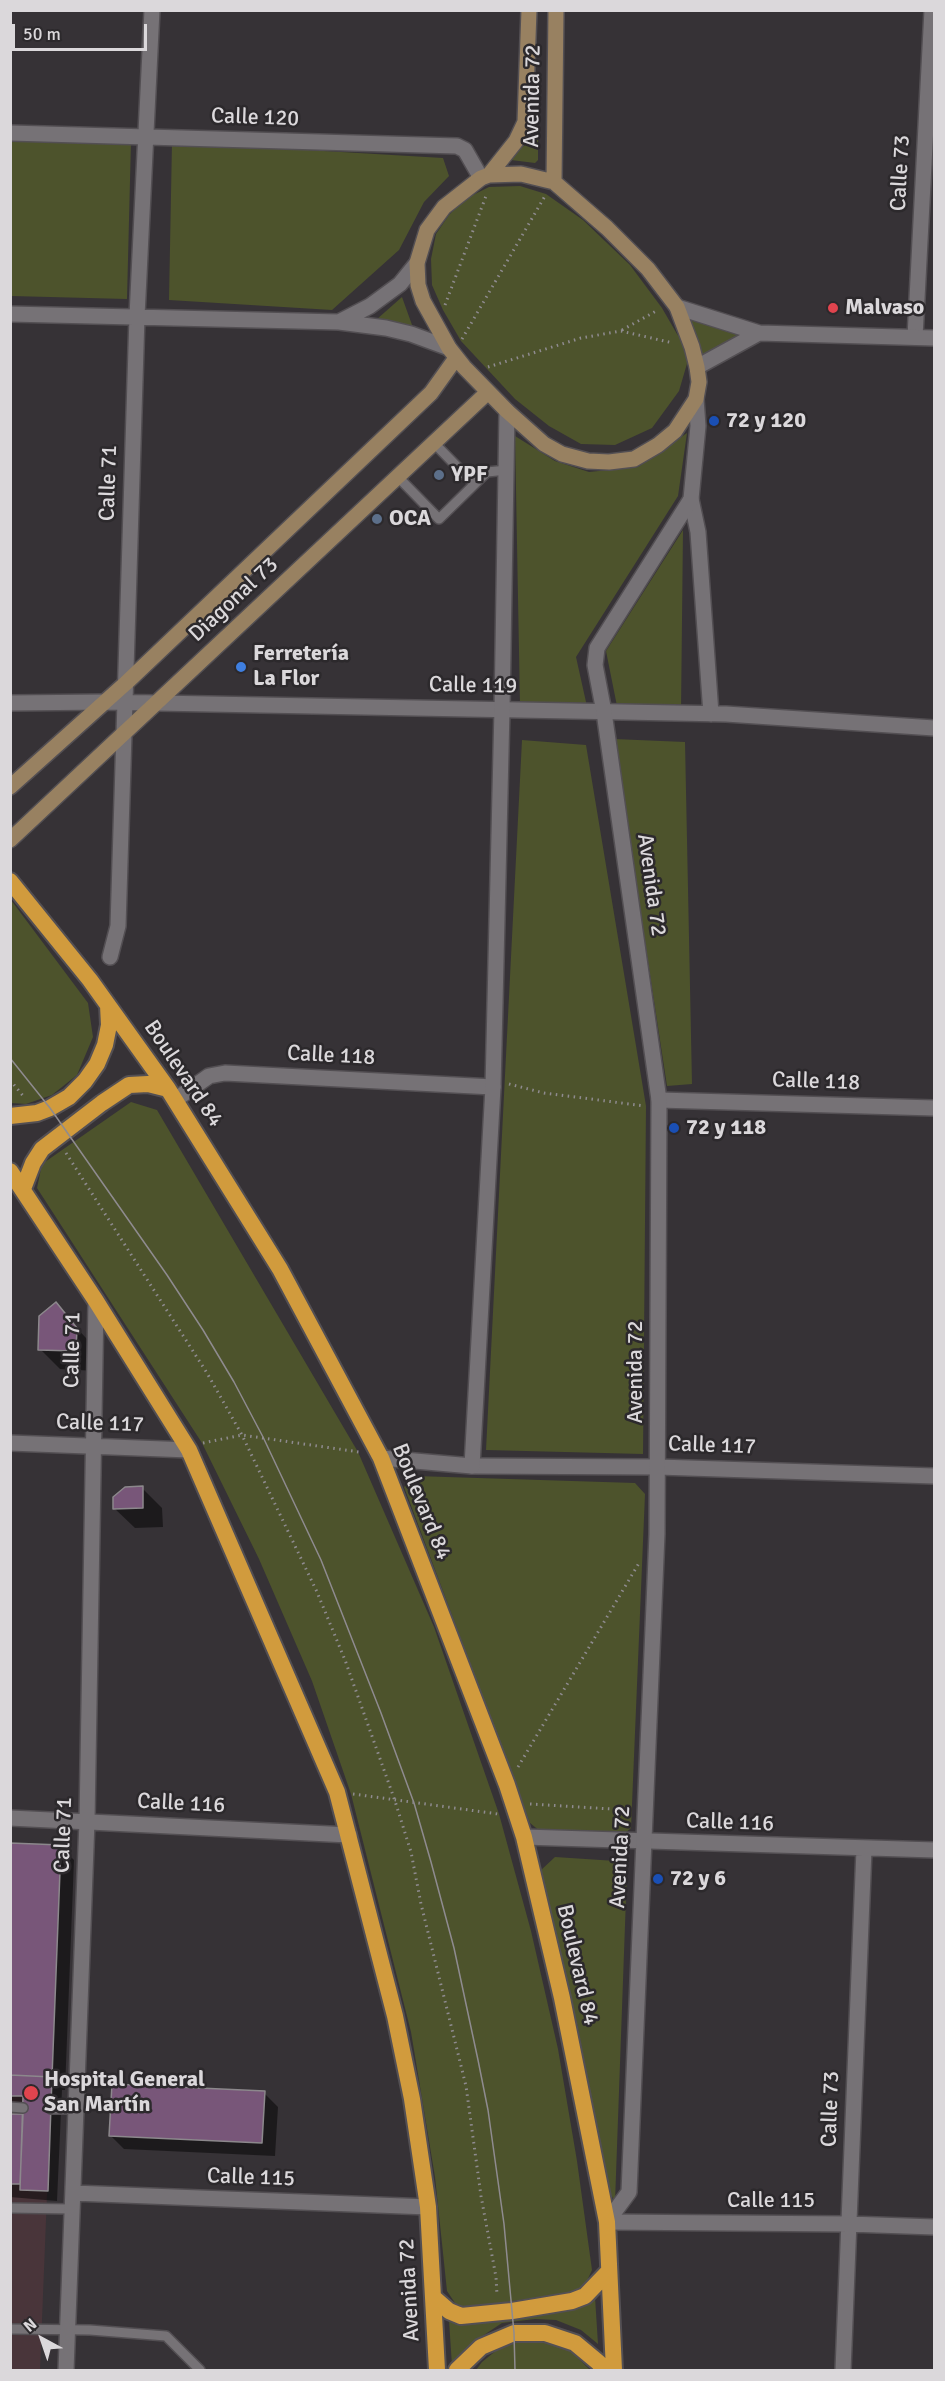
<!DOCTYPE html>
<meta charset="utf-8">
<style>
body{margin:0}
#map{position:relative;width:945px;height:2381px;overflow:hidden;background:#363236;font-family:Signika,sans-serif}
canvas{display:block}
.frame{position:absolute;inset:0;border:12px solid #dbd8db;pointer-events:none}
.north{position:absolute;left:12px;top:2309px;width:60px;height:60px;-webkit-text-stroke:4px #2c292c;paint-order:stroke;rotate:320deg;font-size:16px;font-weight:700;line-height:24px;text-align:center;color:#dbd8db}
.north::after{content:'';display:block;margin:auto;width:21px;height:27px;background:#dbd8db;clip-path:polygon(50% 0,100% 100%,50% 72%,0 100%)}
.scale{position:absolute;left:12px;top:24px;width:135px;height:27px;box-sizing:border-box;border:3px solid #dbd8db;border-top:0;padding-left:8px;font-size:18px;line-height:21px;white-space:nowrap;color:#dbd8db;-webkit-text-stroke:4px #2c292c;paint-order:stroke}
</style>
<div id="map">
<canvas width="945" height="2381"></canvas>
<div class="frame"></div>
<div class="north">N</div>
<div class="scale">50 m</div>
</div>
<script>
const c = document.querySelector('canvas').getContext('2d');
c.lineJoin = 'round';
function fillPath(path, color) { c.fillStyle = color; c.fill(path, 'evenodd'); }
const poly = rows => new Path2D(rows.map(r => 'M' + r).join(''));
function stroke(path, color, width, dash) { c.strokeStyle = color; c.lineWidth = width; c.lineCap = dash ? 'butt' : 'round'; c.setLineDash(dash || []); c.stroke(path); }
function write(font, color, halo, rows, align = 'center') {
  c.font = font + ' Signika,sans-serif'; c.lineWidth = 5; c.setLineDash([]); c.textBaseline = 'middle'; c.strokeStyle = halo; c.fillStyle = color; for (const [text, x, y, turn = 0] of rows) {
    c.save(); c.translate(x, y); c.rotate((+turn || 0) * Math.PI / 180); c.textAlign = isNaN(turn) ? turn : align; if (halo) c.strokeText(text, 0, 0); c.fillText(text, 0, 0); c.restore();
  }
}
fillPath(poly([
 [11,1843,61,1845,40,2370,11,2370]
]), '#49353a');
fillPath(poly([
 [538,117,538,160,535,163,511,160,511,155,528,143],
 [11,138,131,141,127,299,11,296],
 [172,142,443,158,449,176,424,202,399,250,332,310,169,300],
 [520,186,546,194,583,220,630,265,662,308,677,334,691,350,679,391,652,428,615,445,581,444,549,426,515,399,461,341,443,310,432,285,431,259,436,234,449,215,465,199,489,187],
 [402,297,416,336,368,327],
 [679,309,757,334,698,364],
 [687,433,678,496,576,657,588,711,520,705,515,436,555,461,589,472,638,467],
 [683,530,681,711,617,706,606,651],
 [614,739,685,742,692,1084,667,1086],
 [522,740,586,745,646,1106,643,1454,486,1450],
 [11,900,88,1003,93,1037,77,1075,52,1095,26,1104,11,1103],
 [131,1102,157,1110,358,1452,434,1627,499,1814,531,1931,558,2049,577,2161,592,2270,586,2283,575,2292,465,2308,455,2303,447,2291,435,2177,411,2032,351,1794,312,1681,259,1559,202,1443,37,1188,42,1164],
 [415,1476,635,1483,645,1494,631,1828,622,1836,541,1832,530,1823,404,1487],
 [555,1857,616,1861,627,1870,615,2202,608,2189,578,2028,540,1871],
 [595,2297,598,2344,581,2330,556,2320,535,2319,502,2323,472,2343,452,2366,449,2320,464,2323,484,2322,567,2310,584,2305],
 [522,2342,542,2342,568,2348,590,2370,476,2370,482,2362,503,2345]
]), '#4d532c');
fillPath(poly([
 [55,1304,96,1349,95,1371,60,1369,40,1349],
 [142,1488,162,1508,163,1527,135,1528,114,1508],
 [10,1845,60,1846,74,1860,65,2090,62,2090,57,2201,10,2197,10,2115,24,2116,24,2105,10,2105],
 [264,2093,278,2107,275,2156,124,2149,111,2136]
]), '#0007');
const building = poly([
 [56,1302,77,1328,76,1351,38,1350,39,1316,56,1302],
 [143,1486,143,1508,113,1509,113,1497,125,1487,143,1486],
 [10,1843,61,1845,52,2077,10,2075,10,1843],
 [10,2075,52,2077,48,2191,20,2190,23,2096,10,2096,10,2075],
 [112,2084,265,2091,262,2143,109,2136,112,2084],
 [10,2114,23,2114,20,2184,10,2184,10,2114]
]);
fillPath(building, '#785679');
stroke(building, '#8c888c', 1.5);
const service = poly([
 [434,443,474,484],
 [398,477,439,519,487,472,507,470],
 [10,2107,23,2108],
 [51,2109,76,2109],
 [10,2208,71,2209],
 [10,2329,90,2330,166,2336,200,2370]
]);
const minor = poly([
 [10,133,457,146,465,150,481,178],
 [10,314,339,322,386,328,411,334,449,348],
 [339,322,370,306,400,284,417,263],
 [915,337,932,10],
 [691,499,698,532,711,714],
 [10,703,106,702,726,714,934,728],
 [110,957,118,926,137,316,152,10],
 [175,1100,209,1076,225,1073,493,1087],
 [659,1100,934,1108],
 [10,1443,189,1450],
 [472,1466,658,1467,934,1476],
 [10,1818,349,1835],
 [524,1837,934,1850],
 [73,2193,428,2207],
 [607,2222,849,2224,934,2227],
 [66,2370,87,1821,96,1301],
 [843,2370,864,1849]
]);
const tertiary = poly([
 [677,307,759,333,934,338],
 [697,367,759,333],
 [381,1458,472,1466,493,1087,502,709,507,411],
 [607,2222,629,2192,657,1534,659,1100,604,712,595,665,597,648,691,499,698,426,696,399]
]);
const secondary = poly([
 [521,174,554,182,607,228,648,269,677,307,692,347,697,367,699,382,696,399,675,431,658,445,634,459,609,462,588,461,562,454,544,444,507,411,464,367,449,348,423,301,418,285,417,263,427,230,444,207,481,178,489,175,521,174],
 [489,175,516,141,525,122,529,10],
 [554,182,556,10],
 [10,787,126,683,431,393,456,358],
 [10,840,488,392]
]);
const trunk = poly([
 [10,881,90,980,168,1089,280,1269,381,1458,507,1785,524,1837,562,1998,607,2222,614,2370],
 [10,1116,37,1113,50,1108,69,1097,85,1081,97,1064,105,1045,109,1025,108,1005],
 [10,1171,96,1301,189,1450,337,1792,395,2016,412,2099,428,2207,437,2370],
 [23,1189,33,1163,42,1149,102,1103,129,1085,148,1084,168,1089],
 [433,2297,449,2311,461,2316,512,2311,572,2301,585,2296,609,2271],
 [457,2370,481,2347,514,2333,545,2333,575,2343,599,2363,603,2370]
]);
stroke(service, '#534f53', 12);
stroke(minor, '#534f53', 18);
stroke(tertiary, '#534f53', 18);
stroke(secondary, '#534f53', 18);
stroke(trunk, '#534f53', 20);
stroke(poly([
 [445,305,486,196],
 [622,330,658,310],
 [462,339,545,196],
 [488,367,581,338,621,331,673,343],
 [10,1080,24,1097],
 [509,1084,544,1093,645,1106],
 [66,1153,207,1373,242,1435,317,1592,345,1660,395,1801,411,1852,421,1904,466,2086,481,2196,496,2277,497,2295],
 [203,1443,242,1435,359,1452],
 [518,1767,639,1563],
 [353,1794,498,1814],
 [530,1804,628,1810]
]), '#8f8b8f', 3, [1.5, 4.5]);
stroke(service, '#767276', 9);
stroke(minor, '#767276', 15);
stroke(tertiary, '#767276', 15);
stroke(secondary, '#988161', 15);
stroke(trunk, '#d19b3d', 16);
stroke(poly([
 [10,1058,50,1108,167,1275,203,1330,234,1382,263,1437,321,1560,381,1713,414,1803,431,1862,454,1948,478,2060,488,2110,504,2224,514,2333,515,2370]
]), '#8f8b8f', 1.5);
for (const [x, y, r, color] of [
 [833,308,6,"#e0444e"],
 [714,421,6,"#1a4fb4"],
 [439,475,6,"#5c6f8a"],
 [377,519,6,"#5c6f8a"],
 [241,667,6,"#3f7fe0"],
 [674,1128,6,"#1a4fb4"],
 [658,1879,6,"#1a4fb4"],
 [31,2093,8,"#e0444e"]
]) { const dot = new Path2D(); dot.arc(x, y, r, 0, 2 * Math.PI); c.fillStyle = color; c.fill(dot); stroke(dot, '#2c292c', 2); }
write('22px', '#dbd8db', '#2c292c', [
 ["Avenida 72",533,96,-89],
 ["Calle 120",255,118,2],
 ["Calle 73",901,173,-87],
 ["Calle 71",109,483,-88],
 ["Diagonal 73",234,600,-43],
 ["Calle 119",473,686,1],
 ["Avenida 72",651,885,82],
 ["Calle 118",331,1056,3],
 ["Boulevard 84",183,1074,56],
 ["Calle 118",816,1082,2],
 ["Calle 71",73,1350,-89],
 ["Avenida 72",636,1372,-90],
 ["Calle 117",100,1424,2],
 ["Calle 117",712,1446,2],
 ["Boulevard 84",421,1502,68],
 ["Calle 116",181,1804,3],
 ["Calle 116",730,1823,2],
 ["Calle 71",64,1835,-88],
 ["Avenida 72",621,1857,-87],
 ["Boulevard 84",577,1965,77],
 ["Calle 73",831,2109,-88],
 ["Calle 115",251,2178,2],
 ["Calle 115",771,2201],
 ["Avenida 72",410,2290,-93]
]);
write('bold 22px', '#dbd8db', '#2c292c', [
 ["Malvaso",845,308],
 ["72 y 120",726,421],
 ["YPF",451,475],
 ["OCA",389,519],
 ["Ferretería",253,654],
 ["La Flor",253,679],
 ["72 y 118",686,1128],
 ["72 y 6",670,1879],
 ["Hospital General",44,2080],
 ["San Martín",44,2105]
], 'left');
</script>
